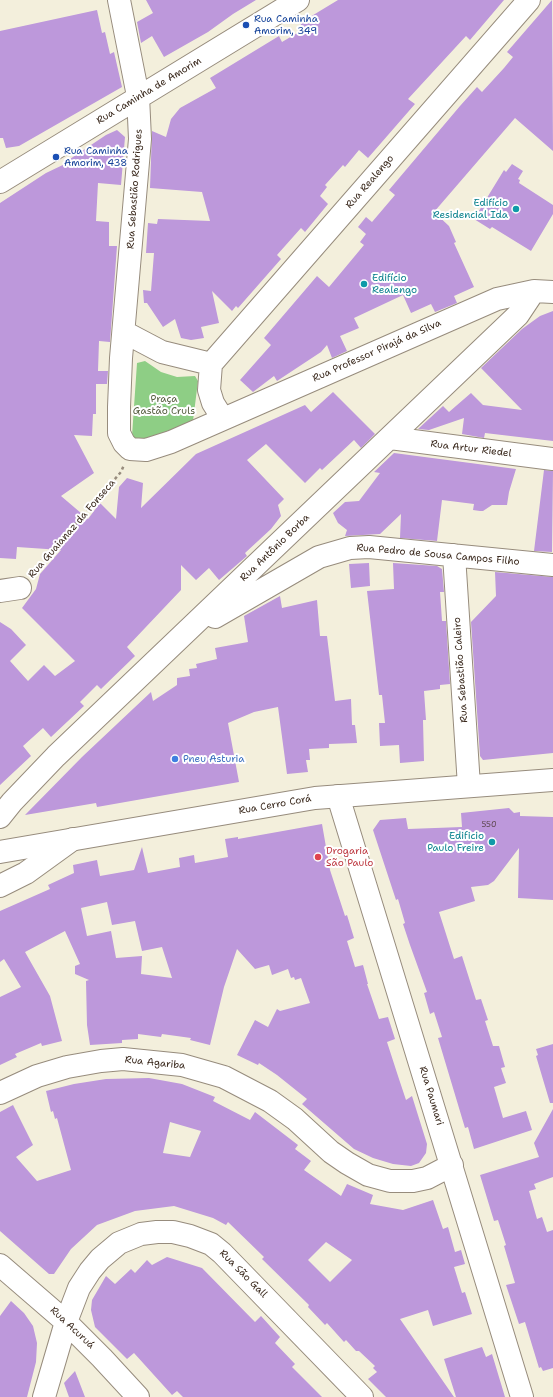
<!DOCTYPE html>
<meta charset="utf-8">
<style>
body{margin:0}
canvas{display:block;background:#f3efdc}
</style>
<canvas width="553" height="1397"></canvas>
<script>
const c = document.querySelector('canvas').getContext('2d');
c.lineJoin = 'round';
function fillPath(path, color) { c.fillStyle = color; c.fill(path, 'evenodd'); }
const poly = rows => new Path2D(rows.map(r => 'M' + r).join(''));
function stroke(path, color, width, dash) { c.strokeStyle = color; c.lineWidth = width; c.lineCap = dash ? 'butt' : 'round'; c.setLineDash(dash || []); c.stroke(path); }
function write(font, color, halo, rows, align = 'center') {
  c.font = font + ' "Shantell Sans",sans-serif'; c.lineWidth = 4; c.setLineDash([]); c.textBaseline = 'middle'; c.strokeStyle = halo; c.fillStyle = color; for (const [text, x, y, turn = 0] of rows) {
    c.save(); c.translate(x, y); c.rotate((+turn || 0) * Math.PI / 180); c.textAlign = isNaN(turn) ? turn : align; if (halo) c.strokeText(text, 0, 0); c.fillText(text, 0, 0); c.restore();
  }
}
fillPath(poly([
 [145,361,161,372,177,377,195,376,198,381,193,421,138,444,132,436,137,363]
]), '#8ece85');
fillPath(poly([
 [146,0,256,0,233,14,208,32,164,57,152,36,141,43,137,22,153,13],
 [338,0,504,0,470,40,466,36,408,99,415,104,368,158,359,150,345,167,343,165,325,185,327,187,320,196,328,204,305,232,301,228,277,255,281,259,238,308,236,306,232,311,212,291,219,323,201,327,204,338,191,340,181,338,175,319,163,327,147,303,144,303,143,290,151,291,154,253,146,253,148,223,157,224,158,219,210,221,202,192,150,188,152,131,166,137,171,119,180,108,216,88,210,78,279,36,282,42,304,29,300,23],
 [552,0,553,151,515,118,434,212,449,226,456,242,454,243,474,287,454,296,457,303,435,312,431,304,411,313,403,295,354,318,359,328,340,336,347,351,332,358,327,345,321,352,277,381,274,376,253,392,240,380,271,345,264,338,317,276,329,287,364,245,360,242,366,234,358,227,366,217,372,222,395,195,389,190,460,106,477,87,482,92,504,68,513,57,507,52],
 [97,10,102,33,105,32,110,54,114,52,122,87,19,146,6,148,3,138,0,138,0,31],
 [117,130,125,137,121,185,98,183,96,221,109,222,109,246,117,246,110,342,99,341,98,371,108,371,107,384,96,384,96,414,93,414,92,436,74,435,94,473,61,496,88,519,100,503,116,519,119,487,127,478,143,483,141,508,196,454,305,405,311,412,333,392,375,434,361,448,354,440,322,470,320,468,305,483,266,444,247,460,284,499,278,505,281,516,271,529,245,553,247,556,219,580,209,568,196,580,181,565,181,590,127,647,135,656,101,689,97,685,80,702,84,706,51,737,43,728,23,746,31,756,0,785,0,622,11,629,26,645,10,661,28,681,44,665,55,676,75,661,22,608,36,589,40,574,61,550,17,547,16,559,0,558,0,203,46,173,67,163,67,161,106,135],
 [512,164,523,171,518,179,520,180,519,183,553,205,553,214,531,251,492,227,490,229,474,219,504,170,506,172],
 [553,311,553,441,485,433,484,438,462,434,464,418,429,430,418,429,443,406,449,412,471,393,483,405,522,410,481,368,522,329,540,316],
 [394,453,516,469,509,492,507,505,492,505,483,511,480,511,473,510,474,504,442,500,437,541,400,538,401,514,380,534,345,536,347,530,338,523,333,513,345,502,359,501,380,473,374,472],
 [544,470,553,471,552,552,534,551],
 [369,563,370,586,351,588,349,564],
 [393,563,437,566,442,569,444,592,440,592,442,621,446,621,450,684,440,685,440,689,424,691,426,720,423,720,424,761,400,763,399,745,380,746,379,723,385,723,382,695,379,695,367,591,394,589],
 [495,572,553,577,553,753,483,760,480,756,471,622,496,596],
 [280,596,282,608,317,600,320,636,327,636,335,701,351,699,352,725,355,725,357,743,329,744,329,748,309,749,310,760,306,760,308,772,287,774,278,707,254,712,228,723,239,782,97,807,96,803,25,815,82,757,151,692,153,701,177,685,177,678,190,676,189,669,197,668,196,664,217,659,215,648,248,642,244,616],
 [509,808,514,813,520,812,520,816,553,817,553,900,518,898,519,848,494,881,488,885,471,887,475,901,439,912,454,959,462,956,476,1000,481,999,488,1020,485,1021,493,1046,499,1046,505,1067,501,1068,506,1083,494,1087,503,1118,526,1111,532,1130,474,1149,468,1127,465,1128,438,1038,442,1037,434,1012,430,1014,424,993,427,992,410,945,403,924,405,923,398,899,396,900,373,830,380,820,406,818,408,829,462,827,461,813],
 [322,824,330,870,345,916,347,915,354,938,347,941,355,967,363,965,368,984,367,984,379,1019,388,1017,395,1039,387,1042,398,1076,406,1100,412,1096,427,1144,426,1153,419,1163,411,1166,393,1164,373,1158,354,1149,302,1104,307,1099,277,1075,259,1063,258,1065,237,1055,255,1020,268,1027,277,1009,280,1011,310,1003,301,978,295,980,294,977,291,978,288,969,272,975,269,965,255,969,237,949,224,987,210,1045,190,1040,191,1038,162,1034,161,1037,138,1034,138,1039,122,1040,122,1043,90,1045,87,1025,86,981,89,980,75,974,75,966,80,964,65,931,25,952,50,996,62,1041,42,1046,41,1043,15,1054,17,1057,0,1065,0,997,21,987,4,959,0,962,0,911,50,889,48,885,74,873,73,865,97,860,100,876,134,870,142,847,148,873,180,867,179,858,194,855,195,863,228,857,225,839,238,837,238,839],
 [107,902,112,925,135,921,142,951,162,947,172,978,141,974,142,956,116,958,111,931,87,936,81,908],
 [553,1044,553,1103,550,1103,536,1056,538,1055,536,1049],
 [149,1078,182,1084,215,1097,213,1101,250,1120,255,1112,298,1145,295,1149,311,1161,304,1170,341,1196,347,1184,373,1195,370,1204,403,1210,433,1200,443,1229,448,1227,455,1252,461,1250,465,1264,454,1267,462,1293,465,1292,472,1314,433,1326,428,1310,400,1319,454,1397,386,1397,368,1379,377,1372,373,1368,375,1366,359,1351,356,1351,346,1340,344,1342,327,1323,325,1325,308,1307,309,1305,262,1259,264,1257,228,1222,226,1225,213,1218,174,1206,135,1211,97,1225,71,1249,54,1274,49,1274,0,1231,0,1112,13,1105,33,1145,16,1157,37,1181,71,1170,57,1118,55,1119,53,1111,51,1112,46,1091,74,1084,106,1079],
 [170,1122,201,1131,190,1157,163,1153],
 [326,1242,352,1260,330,1282,308,1260],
 [553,1109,553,1177,534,1184,536,1189,529,1191,537,1219,542,1217,547,1232,553,1230,553,1368,543,1371,541,1367,539,1368,525,1322,519,1324,506,1285,515,1283,504,1246,506,1245,498,1220,494,1221,480,1175,539,1157,534,1143],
 [167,1257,202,1268,255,1322,261,1316,280,1337,275,1343,295,1364,292,1367,322,1397,183,1397,177,1391,172,1395,134,1353,127,1359,95,1327,91,1310,92,1300,106,1276,115,1284,131,1269,135,1273,147,1260,152,1265],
 [11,1301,24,1313,33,1326,37,1343,36,1362,27,1397,0,1397,0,1316],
 [482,1347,486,1357,492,1354,505,1397,456,1397,444,1359],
 [75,1371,85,1397,69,1397,64,1383]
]), '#bd98db');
const minor = poly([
 [119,0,138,96,140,139,121,358,119,407,119,433,124,443,130,449,146,450,171,442,497,299,534,291,553,292],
 [0,182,298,0],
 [124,332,162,352,211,364],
 [211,364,529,0],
 [211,364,209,390,213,403,223,419],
 [390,438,553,459],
 [454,555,469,786],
 [0,591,20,588],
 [215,617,319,557,350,548,369,547,553,565],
 [338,796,522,1397],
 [0,817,12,802,56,756,518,315,534,291],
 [0,886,26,873,73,839],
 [0,1093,37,1076,67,1067,101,1061,123,1059,182,1065,224,1077,270,1101,295,1119,331,1152,347,1163,368,1175,390,1181,413,1181,427,1178,452,1165],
 [0,1265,66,1322,102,1358,138,1397],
 [44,1397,66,1322,79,1288,90,1271,100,1259,119,1243,141,1234,157,1232,173,1232,190,1236,211,1244,222,1253,362,1397]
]);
const major = poly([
 [0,852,315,798,553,780]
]);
stroke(minor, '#978c7d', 24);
stroke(major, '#978c7d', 24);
stroke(poly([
 [32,574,121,472,124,465]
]), '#978c7d', 2.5, [3, 3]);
stroke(minor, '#fff', 22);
stroke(major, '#fff', 22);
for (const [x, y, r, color] of [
 [246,25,4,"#1a4fb4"],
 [56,157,4,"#1a4fb4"],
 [516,209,4,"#0f9aa8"],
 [364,284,4,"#0f9aa8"],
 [175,759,4,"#3f7fe0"],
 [492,842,4,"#0f9aa8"],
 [318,857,4,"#e0444e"]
]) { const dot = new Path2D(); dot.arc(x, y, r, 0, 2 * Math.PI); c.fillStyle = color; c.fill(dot); stroke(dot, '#fff', 1.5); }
write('8px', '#5c464d', null, [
 ["550",489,825]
]);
write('10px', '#164399', '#fff', [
 ["Rua Caminha",254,19],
 ["Amorim, 349",254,31],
 ["Rua Caminha",64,151],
 ["Amorim, 438",64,163]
], 'left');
write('10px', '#3b2a1e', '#fff', [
 ["Rua Caminha de Amorim",149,91,-31],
 ["Rua Realengo",370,182,-49],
 ["Rua Sebastião Rodrigues",135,189,-86],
 ["Rua Professor Pirajá da Silva",377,351,-24],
 ["Rua Artur Riedel",471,449,7],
 ["Rua Guaianaz da Fonseca",72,529,-49],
 ["Rua Antônio Borba",275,548,-44],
 ["Rua Pedro de Sousa Campos Filho",438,555,5],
 ["Rua Sebastião Caleiro",461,670,-94],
 ["Rua Cerro Corá",275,805,-10],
 ["Rua Agariba",155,1063,6],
 ["Rua Paumari",431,1096,73],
 ["Rua São Gall",243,1274,45],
 ["Rua Acuruá",72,1328,43]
]);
write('10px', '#0d838f', '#fff', [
 ["Edifício",508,203],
 ["Residencial Ida",508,215],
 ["Edifício",372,278,"left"],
 ["Realengo",372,290,"left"],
 ["Edificio",484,836],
 ["Paulo Freire",484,848]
], 'right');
write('10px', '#545b3d', '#fff', [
 ["Praça",164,399],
 ["Gastão Cruls",164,411]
]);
write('10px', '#366cbe', '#fff', [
 ["Pneu Asturia",183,759]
], 'left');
write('10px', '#be3a42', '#fff', [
 ["Drogaria",326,851],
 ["São Paulo",326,863]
], 'left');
</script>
